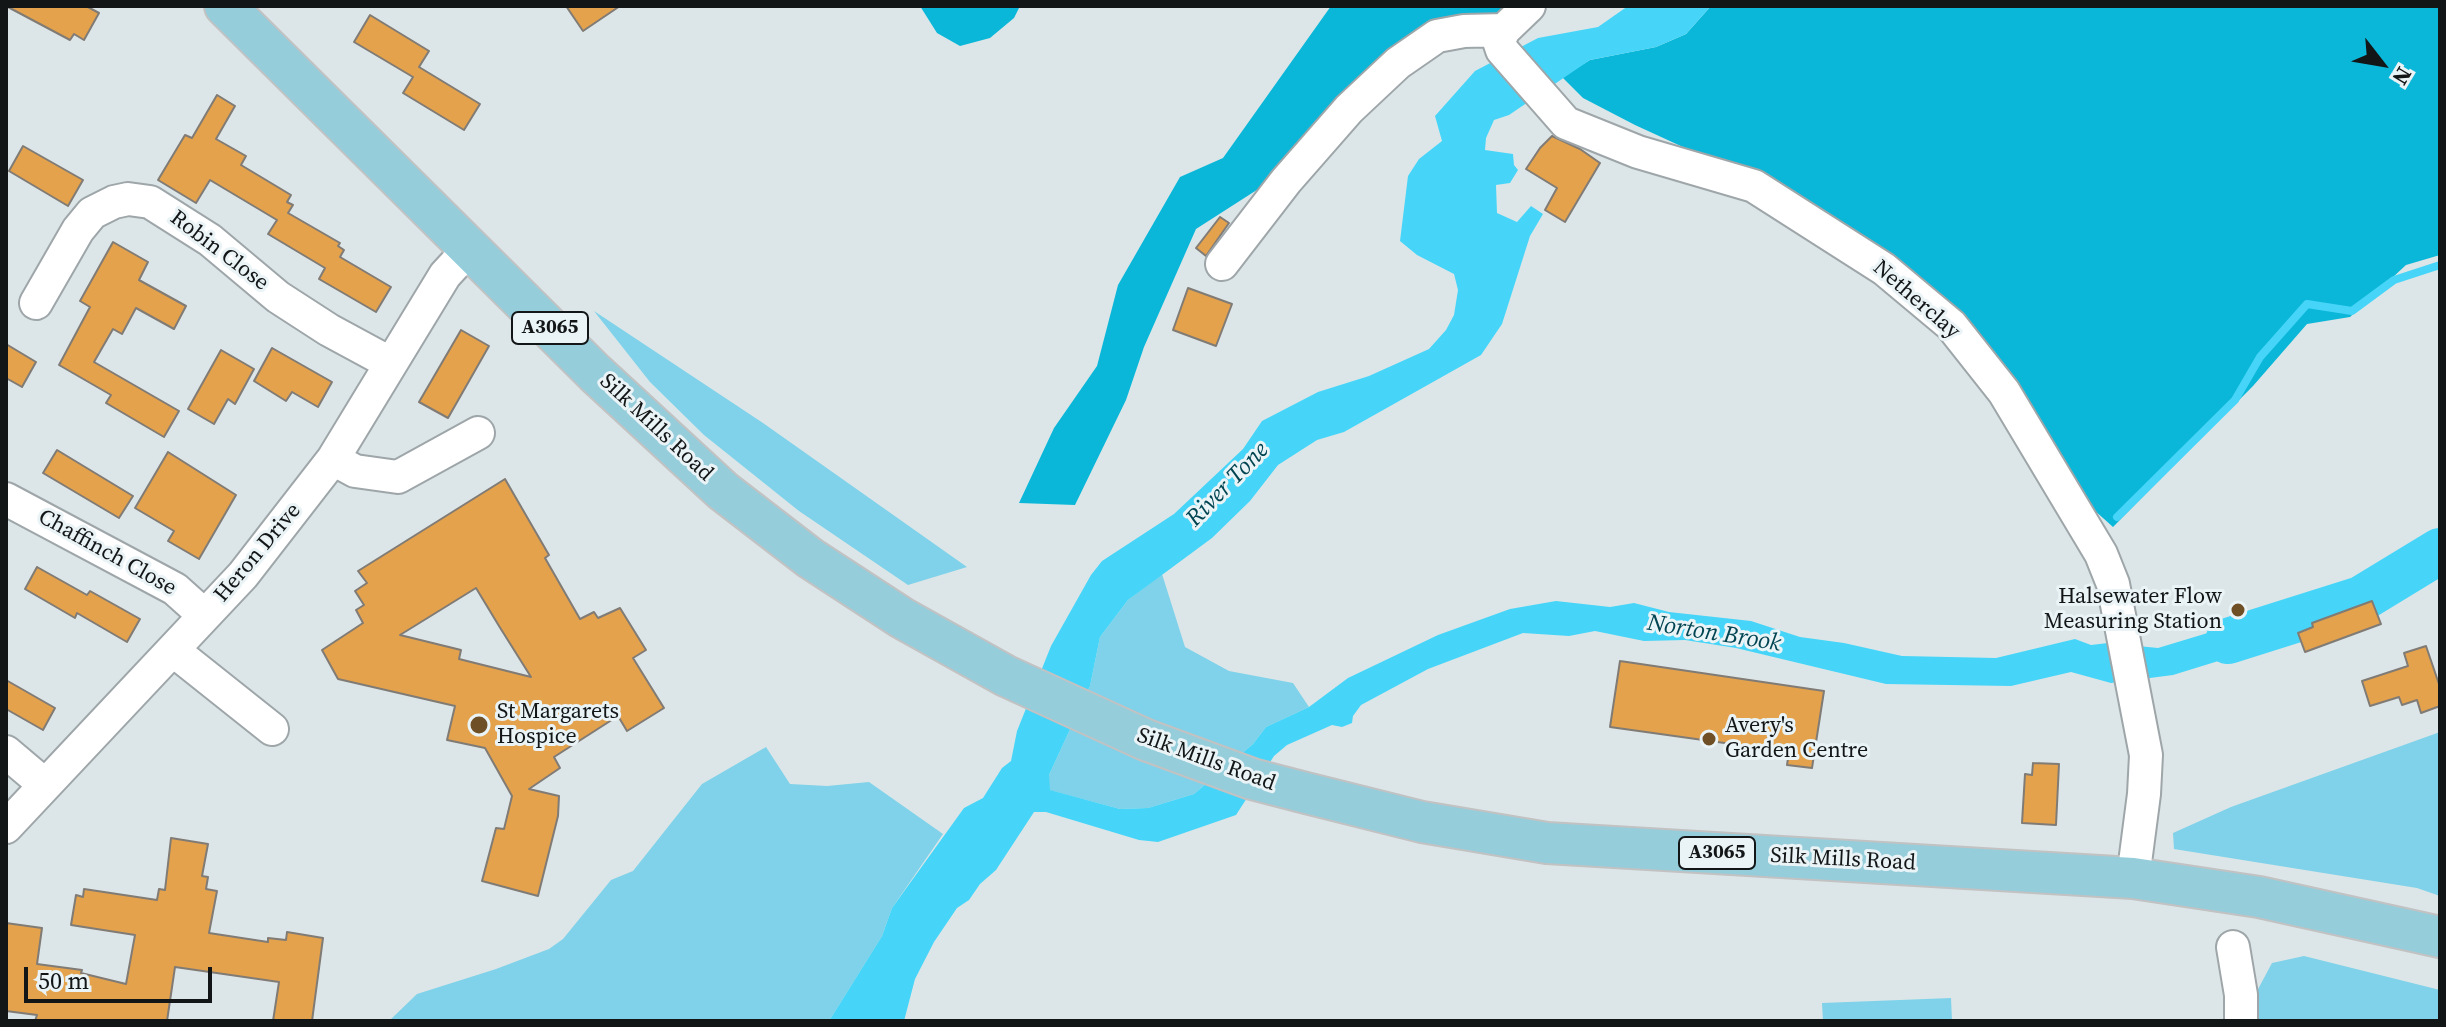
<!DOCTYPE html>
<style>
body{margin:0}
#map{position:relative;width:2446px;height:1027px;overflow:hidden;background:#dce6e8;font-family:"Source Serif 4",serif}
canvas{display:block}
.frame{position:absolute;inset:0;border:8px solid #131617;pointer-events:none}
.north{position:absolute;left:2342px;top:24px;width:80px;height:80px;-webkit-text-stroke:6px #eaf3f6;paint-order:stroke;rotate:121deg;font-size:22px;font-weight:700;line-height:32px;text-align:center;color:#131617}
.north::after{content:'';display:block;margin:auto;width:28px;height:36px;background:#131617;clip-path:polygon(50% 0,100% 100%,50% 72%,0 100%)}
.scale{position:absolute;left:24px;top:967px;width:188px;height:36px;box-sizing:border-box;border:4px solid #131617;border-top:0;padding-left:10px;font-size:24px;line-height:28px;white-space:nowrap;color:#131617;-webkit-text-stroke:6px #eaf3f6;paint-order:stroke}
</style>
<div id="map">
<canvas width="2446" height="1027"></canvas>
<div class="frame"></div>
<div class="north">N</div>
<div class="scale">50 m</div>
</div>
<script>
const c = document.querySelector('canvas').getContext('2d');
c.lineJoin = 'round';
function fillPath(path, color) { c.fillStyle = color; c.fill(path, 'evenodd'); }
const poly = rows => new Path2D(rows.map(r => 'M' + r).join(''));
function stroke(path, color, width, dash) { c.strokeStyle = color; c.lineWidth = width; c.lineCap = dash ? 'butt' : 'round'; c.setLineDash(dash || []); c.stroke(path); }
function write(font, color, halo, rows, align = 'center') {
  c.font = font + ' "Source Serif 4",serif'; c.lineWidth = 6; c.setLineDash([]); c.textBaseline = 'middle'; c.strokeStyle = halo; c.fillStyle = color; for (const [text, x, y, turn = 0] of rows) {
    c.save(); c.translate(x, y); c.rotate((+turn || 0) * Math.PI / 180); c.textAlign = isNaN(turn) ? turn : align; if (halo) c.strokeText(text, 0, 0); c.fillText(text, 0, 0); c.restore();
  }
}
fillPath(poly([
 [594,311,763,423,967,567,908,585,799,511,704,435,650,382],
 [1162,574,1185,647,1229,671,1293,683,1309,707,1266,727,1253,744,1194,794,1148,808,1120,809,1049,790,1049,775,1090,686,1100,637,1128,600],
 [2440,732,2440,896,2417,888,2174,849,2173,833,2231,807],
 [766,747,790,784,827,786,869,782,943,834,892,908,882,936,829,1021,389,1021,417,994,496,969,549,949,563,939,611,880,633,871,702,784],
 [2304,956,2440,990,2440,1021,2253,1021,2257,991,2272,963],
 [1951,998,1952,1021,1823,1021,1822,1003]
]), '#7fd2e9');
fillPath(poly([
 [920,6,1020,6,1014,18,990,38,960,46,937,33],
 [1331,6,1505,6,1490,19,1420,29,1263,186,1196,229,1144,347,1126,400,1075,505,1019,503,1054,428,1097,366,1118,285,1180,177,1223,158],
 [1711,6,2440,6,2440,255,2406,265,2350,317,2307,324,2253,386,2113,527,2084,501,1978,339,1696,153,1635,125,1583,98,1562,77,1590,60,1656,47,1686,34]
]), '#0ab7d9');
fillPath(poly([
 [1628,6,1711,6,1686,34,1656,47,1590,60,1509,115,1494,120,1486,138,1485,150,1513,154,1514,165,1518,170,1510,183,1496,185,1497,213,1517,222,1531,206,1543,214,1530,236,1502,324,1481,355,1344,432,1317,440,1278,465,1250,501,1212,538,1128,600,1100,637,1090,686,1049,775,1050,790,1120,809,1148,808,1194,794,1253,744,1266,727,1309,707,1348,678,1438,635,1510,609,1556,601,1610,607,1634,603,1669,612,1751,621,1800,637,1844,643,1902,656,1996,658,2075,639,2091,645,2108,643,2158,648,2244,622,2266,620,2288,623,2254,650,2173,675,2111,683,2071,672,2011,686,1886,684,1736,648,1685,640,1644,641,1595,631,1569,636,1523,633,1428,669,1361,705,1353,716,1352,723,1342,727,1332,725,1287,745,1274,756,1236,815,1158,842,1139,840,1046,812,1034,812,996,870,980,884,969,900,957,908,934,942,915,979,904,1021,829,1021,882,936,892,908,964,808,983,798,1002,768,1011,761,1017,731,1051,646,1091,575,1102,561,1174,514,1243,449,1262,421,1318,392,1369,376,1429,349,1446,330,1454,315,1458,290,1454,274,1417,255,1400,241,1408,176,1419,159,1442,141,1435,116,1475,71,1538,38,1598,27]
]), '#46d5f8');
stroke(poly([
 [2117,517,2235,400,2260,357,2307,304,2352,311,2394,280,2440,265]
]), '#46d5f8', 8);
stroke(poly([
 [2228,641,2361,599,2440,551]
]), '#46d5f8', 46);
const building = poly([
 [6,6,86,6,99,13,84,40,74,34,70,40,6,6],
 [566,6,620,6,583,31,566,6],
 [370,15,429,51,419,67,480,104,464,130,403,93,413,77,354,42,370,15],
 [217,95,235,106,216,139,246,156,241,165,291,195,287,202,293,205,288,213,340,243,338,246,344,250,340,257,391,287,376,312,319,279,325,268,268,234,277,220,210,180,196,203,158,180,185,135,192,138,217,95],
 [1552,136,1580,149,1600,163,1565,222,1545,210,1557,188,1526,169,1540,148,1552,136],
 [23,146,83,180,68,206,9,171,23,146],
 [1220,217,1229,223,1206,256,1196,248,1220,217],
 [113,242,148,262,139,280,186,306,174,329,136,308,122,334,113,329,94,362,179,411,164,437,106,403,111,395,59,365,90,307,80,301,113,242],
 [1188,288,1232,304,1216,346,1173,330,1188,288],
 [461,330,489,346,448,418,419,402,461,330],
 [6,344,36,362,22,387,6,378,6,344],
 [272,348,332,382,318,407,292,392,286,401,254,381,272,348],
 [221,350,254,369,235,404,228,399,214,424,188,409,221,350],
 [57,450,133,496,119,518,43,473,57,450],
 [168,452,236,495,199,559,168,541,174,531,135,508,168,452],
 [505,479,549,555,545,558,580,619,594,612,598,618,620,608,646,650,633,658,664,708,627,731,618,716,554,757,560,768,529,789,559,796,558,816,538,896,482,881,496,828,504,829,512,796,485,748,447,740,455,706,338,679,322,650,363,623,356,610,364,605,355,591,367,583,358,571,505,479],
 [476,588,499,626,531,677,459,659,461,650,400,635,476,588],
 [37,567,87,595,90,591,140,619,127,642,77,613,75,618,25,589,37,567],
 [2372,601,2381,624,2305,652,2298,633,2313,627,2312,623,2372,601],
 [2426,646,2440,687,2440,706,2421,713,2417,700,2402,705,2399,697,2370,706,2362,681,2408,666,2404,653,2426,646],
 [1620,661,1824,691,1812,768,1787,765,1789,752,1610,727,1620,661],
 [6,680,55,708,43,730,6,709,6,680],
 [2033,763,2059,764,2056,825,2022,823,2025,774,2032,775,2033,763],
 [171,838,208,844,202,876,208,877,206,889,217,891,209,933,268,942,268,938,286,940,287,932,323,938,312,1021,273,1021,279,982,175,967,167,1021,35,1021,37,1015,6,1011,6,923,42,928,37,964,82,970,81,973,126,984,135,935,71,925,76,895,83,897,84,889,157,900,159,889,165,890,171,838]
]);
fillPath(building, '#e3a24b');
stroke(building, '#817b76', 2);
const minor = poly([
 [1529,6,1504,30,1499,41,1502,50,1566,123,1638,152,1754,186,1884,269,1951,325,2004,392,2101,554,2113,584,2146,755,2144,794,2133,878],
 [1222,264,1286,181,1349,109,1398,63,1437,36,1464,31,1504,30],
 [36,303,78,230,92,213,114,202,128,199,150,202,210,240,278,297,329,330,390,363],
 [333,459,355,471,398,477,478,433],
 [6,499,175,589,204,615],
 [174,651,272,729],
 [6,752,45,785],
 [6,827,243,575,333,459,445,275,470,248],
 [2233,947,2241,995,2241,1021]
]);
const major = poly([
 [225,6,595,373,723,491,810,558,902,618,1006,676,1146,740,1252,779,1306,793,1422,822,1547,843,2133,878,2259,897,2440,937]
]);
stroke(minor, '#9ea6a9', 36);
stroke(major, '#c2c2c3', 44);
stroke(minor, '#fff', 32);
stroke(major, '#95cddb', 40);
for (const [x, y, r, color] of [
 [2238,610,8,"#6f4f25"],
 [479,725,10,"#6f4f25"],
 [1709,739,8,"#6f4f25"]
]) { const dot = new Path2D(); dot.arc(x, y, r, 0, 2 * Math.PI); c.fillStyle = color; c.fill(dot); stroke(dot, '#eaf3f6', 3); }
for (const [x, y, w] of [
 [550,328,76],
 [1717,853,76]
]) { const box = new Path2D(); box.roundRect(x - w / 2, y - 16, w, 32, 6); c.fillStyle = '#eaf3f6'; c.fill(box); stroke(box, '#131617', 2); }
write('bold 20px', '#131617', null, [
 ["A3065",550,328],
 ["A3065",1717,853]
]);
write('22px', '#131617', '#eaf3f6', [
 ["Robin Close",219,251,37],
 ["Netherclay",1916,300,41],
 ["Silk Mills Road",656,428,43],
 ["Chaffinch Close",107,553,29],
 ["Heron Drive",258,553,-50],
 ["Silk Mills Road",1206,760,20],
 ["Silk Mills Road",1843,860,3]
]);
write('22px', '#131617', '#eaf3f6', [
 ["Halsewater Flow",2222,597,"right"],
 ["Measuring Station",2222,622,"right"],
 ["St Margarets",497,712],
 ["Hospice",497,737],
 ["Avery's",1725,726],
 ["Garden Centre",1725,751]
], 'left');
write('italic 24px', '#014452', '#eaf3f6', [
 ["River Tone",1228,485,-46],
 ["Norton Brook",1714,634,9]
]);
</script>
